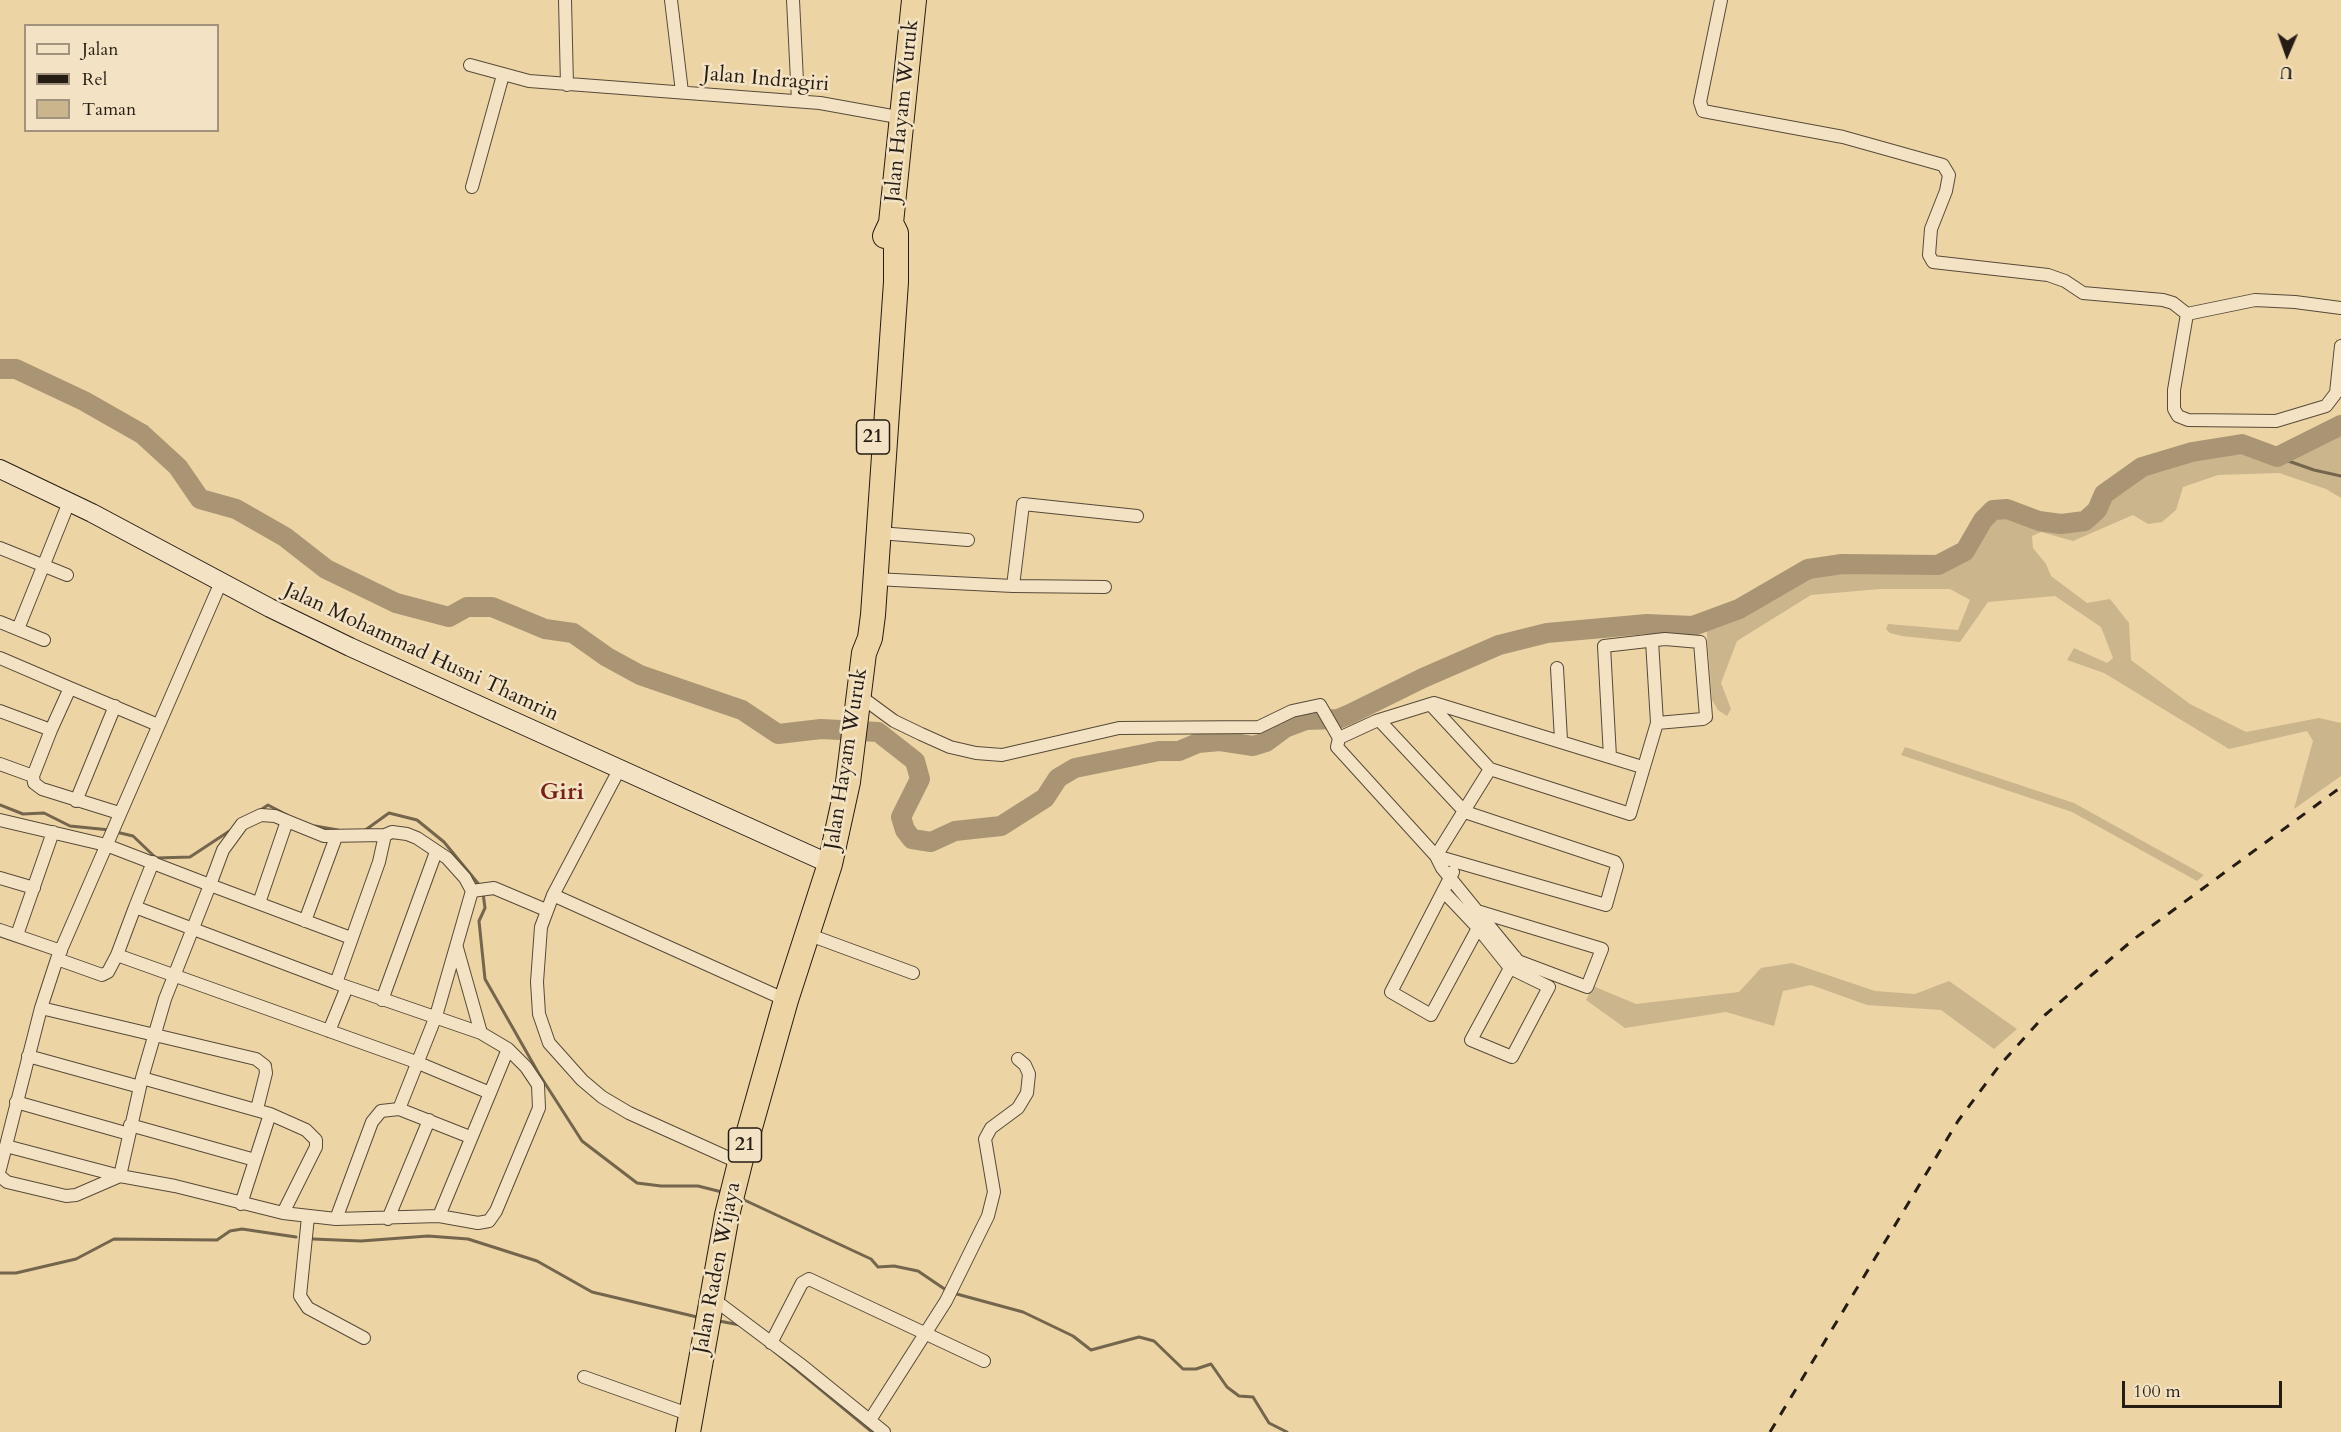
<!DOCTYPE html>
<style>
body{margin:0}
#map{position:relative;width:2341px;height:1432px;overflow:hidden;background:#edd4a5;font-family:Cardo,serif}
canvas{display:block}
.legend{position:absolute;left:24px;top:24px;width:195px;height:108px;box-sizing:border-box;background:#f3e3c4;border:2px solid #a1937d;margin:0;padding:8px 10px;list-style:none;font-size:18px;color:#251c13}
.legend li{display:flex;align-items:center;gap:12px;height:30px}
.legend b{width:30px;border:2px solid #a1937d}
.north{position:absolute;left:2257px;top:24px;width:60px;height:60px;-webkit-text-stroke:4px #f3e3c4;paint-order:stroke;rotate:182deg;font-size:16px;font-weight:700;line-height:24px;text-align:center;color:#251c13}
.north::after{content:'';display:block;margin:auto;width:21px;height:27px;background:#251c13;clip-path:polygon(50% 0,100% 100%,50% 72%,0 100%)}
.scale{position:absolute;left:2122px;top:1381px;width:160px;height:27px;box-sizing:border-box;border:3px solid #251c13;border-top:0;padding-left:8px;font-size:18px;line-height:21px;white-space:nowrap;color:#251c13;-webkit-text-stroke:4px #f3e3c4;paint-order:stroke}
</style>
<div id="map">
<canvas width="2341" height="1432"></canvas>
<ul class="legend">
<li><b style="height:8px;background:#f3e3c4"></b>Jalan</li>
<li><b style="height:8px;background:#251c13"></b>Rel</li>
<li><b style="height:16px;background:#cbb58c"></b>Taman</li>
</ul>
<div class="north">U</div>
<div class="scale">100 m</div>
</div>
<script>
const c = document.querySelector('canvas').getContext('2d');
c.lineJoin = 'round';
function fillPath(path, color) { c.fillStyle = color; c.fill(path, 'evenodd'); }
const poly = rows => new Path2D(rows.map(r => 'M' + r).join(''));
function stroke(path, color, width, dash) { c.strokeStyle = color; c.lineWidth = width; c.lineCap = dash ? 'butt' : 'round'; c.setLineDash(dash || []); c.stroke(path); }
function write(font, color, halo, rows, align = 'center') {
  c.font = font + ' Cardo,serif'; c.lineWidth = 5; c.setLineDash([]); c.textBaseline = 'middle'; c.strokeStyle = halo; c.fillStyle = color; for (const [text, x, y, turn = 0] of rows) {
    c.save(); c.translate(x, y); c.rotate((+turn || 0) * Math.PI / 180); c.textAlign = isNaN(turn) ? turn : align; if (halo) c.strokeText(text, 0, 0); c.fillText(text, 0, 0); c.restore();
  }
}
fillPath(poly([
 [2341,425,2341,498,2326,489,2279,473,2218,475,2183,487,2176,510,2162,522,2148,524,2133,515,2073,541,2041,532,2032,536,2033,548,2046,564,2051,576,2087,603,2110,599,2129,623,2131,660,2190,704,2246,732,2319,718,2341,723,2341,776,2294,809,2313,741,2307,731,2229,749,2104,673,2067,660,2074,648,2107,663,2113,658,2101,627,2055,596,1988,602,1960,642,1902,636,1890,633,1886,629,1888,624,1958,630,1970,600,1950,589,1880,589,1811,595,1737,641,1721,683,1731,709,1727,716,1718,710,1712,700,1706,622,1739,609,1808,569,1842,564,1938,565,1965,551,1983,520,1993,510,2007,509,2039,521,2061,524,2085,521,2097,510,2104,494,2142,467,2192,452,2242,444,2277,457],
 [1905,747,2074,803,2204,875,2197,881,2072,812,1901,755],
 [1792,963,1875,991,1915,994,1949,981,2017,1029,1994,1049,1941,1010,1867,1005,1811,985,1783,991,1774,1026,1726,1012,1625,1028,1586,1000,1593,986,1636,1004,1739,992,1761,968]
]), '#cbb58c');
stroke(poly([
 [2277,457,2314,470,2341,476],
 [0,805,23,814,44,813,70,826,110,830],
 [259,811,268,805,287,815],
 [315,826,338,830],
 [364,831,389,813,417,820,444,842,481,887],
 [116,832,133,836,156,858,190,857,231,830],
 [483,893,485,908,479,921,485,979,539,1074,582,1141,637,1183,661,1186,698,1186,722,1192],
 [740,1198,871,1259,878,1267,894,1266,918,1271,946,1290],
 [313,1239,361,1241,428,1236,468,1239,537,1261,592,1292,697,1317],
 [0,1273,16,1273,76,1259,114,1239,217,1240,230,1231,242,1229,296,1237],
 [953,1293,1023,1312,1073,1336,1091,1350,1139,1337,1154,1341,1183,1369,1196,1369,1211,1364,1227,1387,1239,1396,1253,1397,1269,1423,1287,1432],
 [719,1321,740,1325],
 [774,1351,872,1432]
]), '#74654d', 3);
stroke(poly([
 [0,369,16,369,84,401,142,434,178,467,200,499,236,509,285,537,326,569,396,603,449,617,467,607,492,607,545,629,573,633,607,657,640,675,742,710,778,734,821,729,878,732,915,761,920,779,901,817,905,830,912,839,931,842,955,831,1001,826,1045,798,1058,778,1075,768,1159,751,1179,751,1198,743,1220,741,1253,746,1266,742,1285,728,1306,720,1338,719,1350,714,1423,678,1499,645,1547,633,1647,624,1693,626,1739,609,1808,569,1842,564,1938,565,1965,551,1983,520,1993,510,2007,509,2039,521,2061,524,2085,521,2097,510,2104,494,2142,467,2192,452,2242,444,2277,457,2341,425]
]), '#a99573', 20);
const street = poly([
 [565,0,567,85],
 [671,0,682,92],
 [793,0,798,101],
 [1721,0,1700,102,1703,111,1843,137,1943,165,1949,175,1946,191,1931,229,1929,255,1933,262,2048,275,2065,281,2083,293,2163,300,2173,303,2187,314],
 [470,65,529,81,820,103,903,118],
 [472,187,503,75],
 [2341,308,2295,302,2255,300,2187,314,2174,390,2174,409,2178,416,2188,420,2276,421,2326,406,2336,393,2341,346],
 [879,533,968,540],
 [0,548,67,575],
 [875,579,1013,586,1105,587],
 [1013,586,1023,504,1137,516],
 [0,622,44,640],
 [18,629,69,502],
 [1652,641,1657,723],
 [0,658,70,688],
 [1557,668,1561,740],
 [860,696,894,721,921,734,950,747,976,753,1002,755,1119,728,1259,727,1292,711,1320,705,1339,738,1376,721,1434,703,1642,767],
 [1430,704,1490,769],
 [0,711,51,730],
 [1379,720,1465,812,1615,862,1617,866,1606,905,1436,856],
 [1339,738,1337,747,1436,856,1490,769,1630,814,1657,723,1703,719,1706,717,1700,642,1665,639,1604,646,1610,757],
 [0,764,33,776],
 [619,770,553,895,786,1000],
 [76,801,115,706],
 [119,813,42,789,34,783,33,776,51,730,70,688,158,725],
 [0,820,106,845,210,885,165,999,142,1078],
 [287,821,275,816,261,815,242,824,223,850,210,885,351,938],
 [1436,856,1442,868,1477,911,1518,961,1587,987,1602,949,1477,911],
 [1453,872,1391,992,1431,1015,1478,928,1510,968,1515,957],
 [0,878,34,888],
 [1443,891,1478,928],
 [553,895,541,927,537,982,539,1014,549,1043,582,1080,602,1097,629,1113,740,1163],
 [259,903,287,821,324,836,385,835],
 [135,907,153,862],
 [305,921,336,837],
 [0,930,61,951],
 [807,934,913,973],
 [17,935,53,832],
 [457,948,481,1033],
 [117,955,135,907,336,983,379,862,385,835,392,832,407,834,417,838,447,858,465,878,472,891],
 [57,959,102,975,108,972,117,955,416,1062,490,1093,508,1049],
 [1510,968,1549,987,1512,1057,1471,1040,1510,968],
 [382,1000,436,852],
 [41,1008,256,1059,265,1066,266,1073,257,1109],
 [329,1031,347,987],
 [28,1056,140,1087],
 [16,1102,129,1134],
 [399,1109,436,1016,472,891,494,888,546,910],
 [130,1125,255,1160],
 [0,1169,41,1008,57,959,221,582],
 [0,1176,7,1182,66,1196,76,1195,120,1176,175,1186,283,1213,316,1147,316,1140,306,1130,270,1114,142,1078,120,1176,6,1146],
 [241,1204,270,1114],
 [283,1213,336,1219,439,1216,478,1223,489,1221,496,1211,539,1108,538,1085,526,1067,508,1049,481,1033,336,983],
 [439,1216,490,1093],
 [308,1217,300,1296,308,1308,364,1338],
 [336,1219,372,1122,381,1111,399,1109,470,1137],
 [388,1219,429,1120],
 [712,1298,800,1364,884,1432],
 [771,1343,802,1283,809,1279,984,1361],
 [584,1377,691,1415],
 [870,1420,946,1301,988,1216,994,1192,985,1139,991,1128,1018,1108,1027,1093,1029,1074,1025,1065,1018,1059]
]);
const secondary = poly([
 [0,469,92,513,270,608,350,647,830,864]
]);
const highway = poly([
 [885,236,891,223,914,0],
 [688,1432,727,1215,740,1163,786,1000,830,864,848,782,864,653,870,638,873,615,896,282,896,233,891,223]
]);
stroke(street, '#574a38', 14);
stroke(secondary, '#251c13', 20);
stroke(highway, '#251c13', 26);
stroke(street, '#f3e3c4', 12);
stroke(secondary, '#f3e3c4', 18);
stroke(highway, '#edd4a5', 24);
stroke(poly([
 [1770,1432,1958,1121,1999,1066,2045,1015,2134,939,2341,787]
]), '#251c13', 3, [10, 10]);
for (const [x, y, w] of [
 [873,437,33],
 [745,1145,33]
]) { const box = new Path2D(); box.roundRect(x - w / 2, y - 17, w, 34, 4.5); c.fillStyle = '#f3e3c4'; c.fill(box); stroke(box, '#251c13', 1.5); }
write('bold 20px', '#251c13', null, [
 ["21",873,437],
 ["21",745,1145]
]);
write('21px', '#251c13', '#f3e3c4', [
 ["Jalan Indragiri",766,80,5],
 ["Jalan Hayam Wuruk",903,111,-84],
 ["Jalan Mohammad Husni Thamrin",421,653,25],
 ["Jalan Hayam Wuruk",847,759,-81],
 ["Jalan Raden Wijaya",718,1268,-79]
]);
write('bold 24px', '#7a1f14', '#f3e3c4', [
 ["Giri",562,793]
]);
</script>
